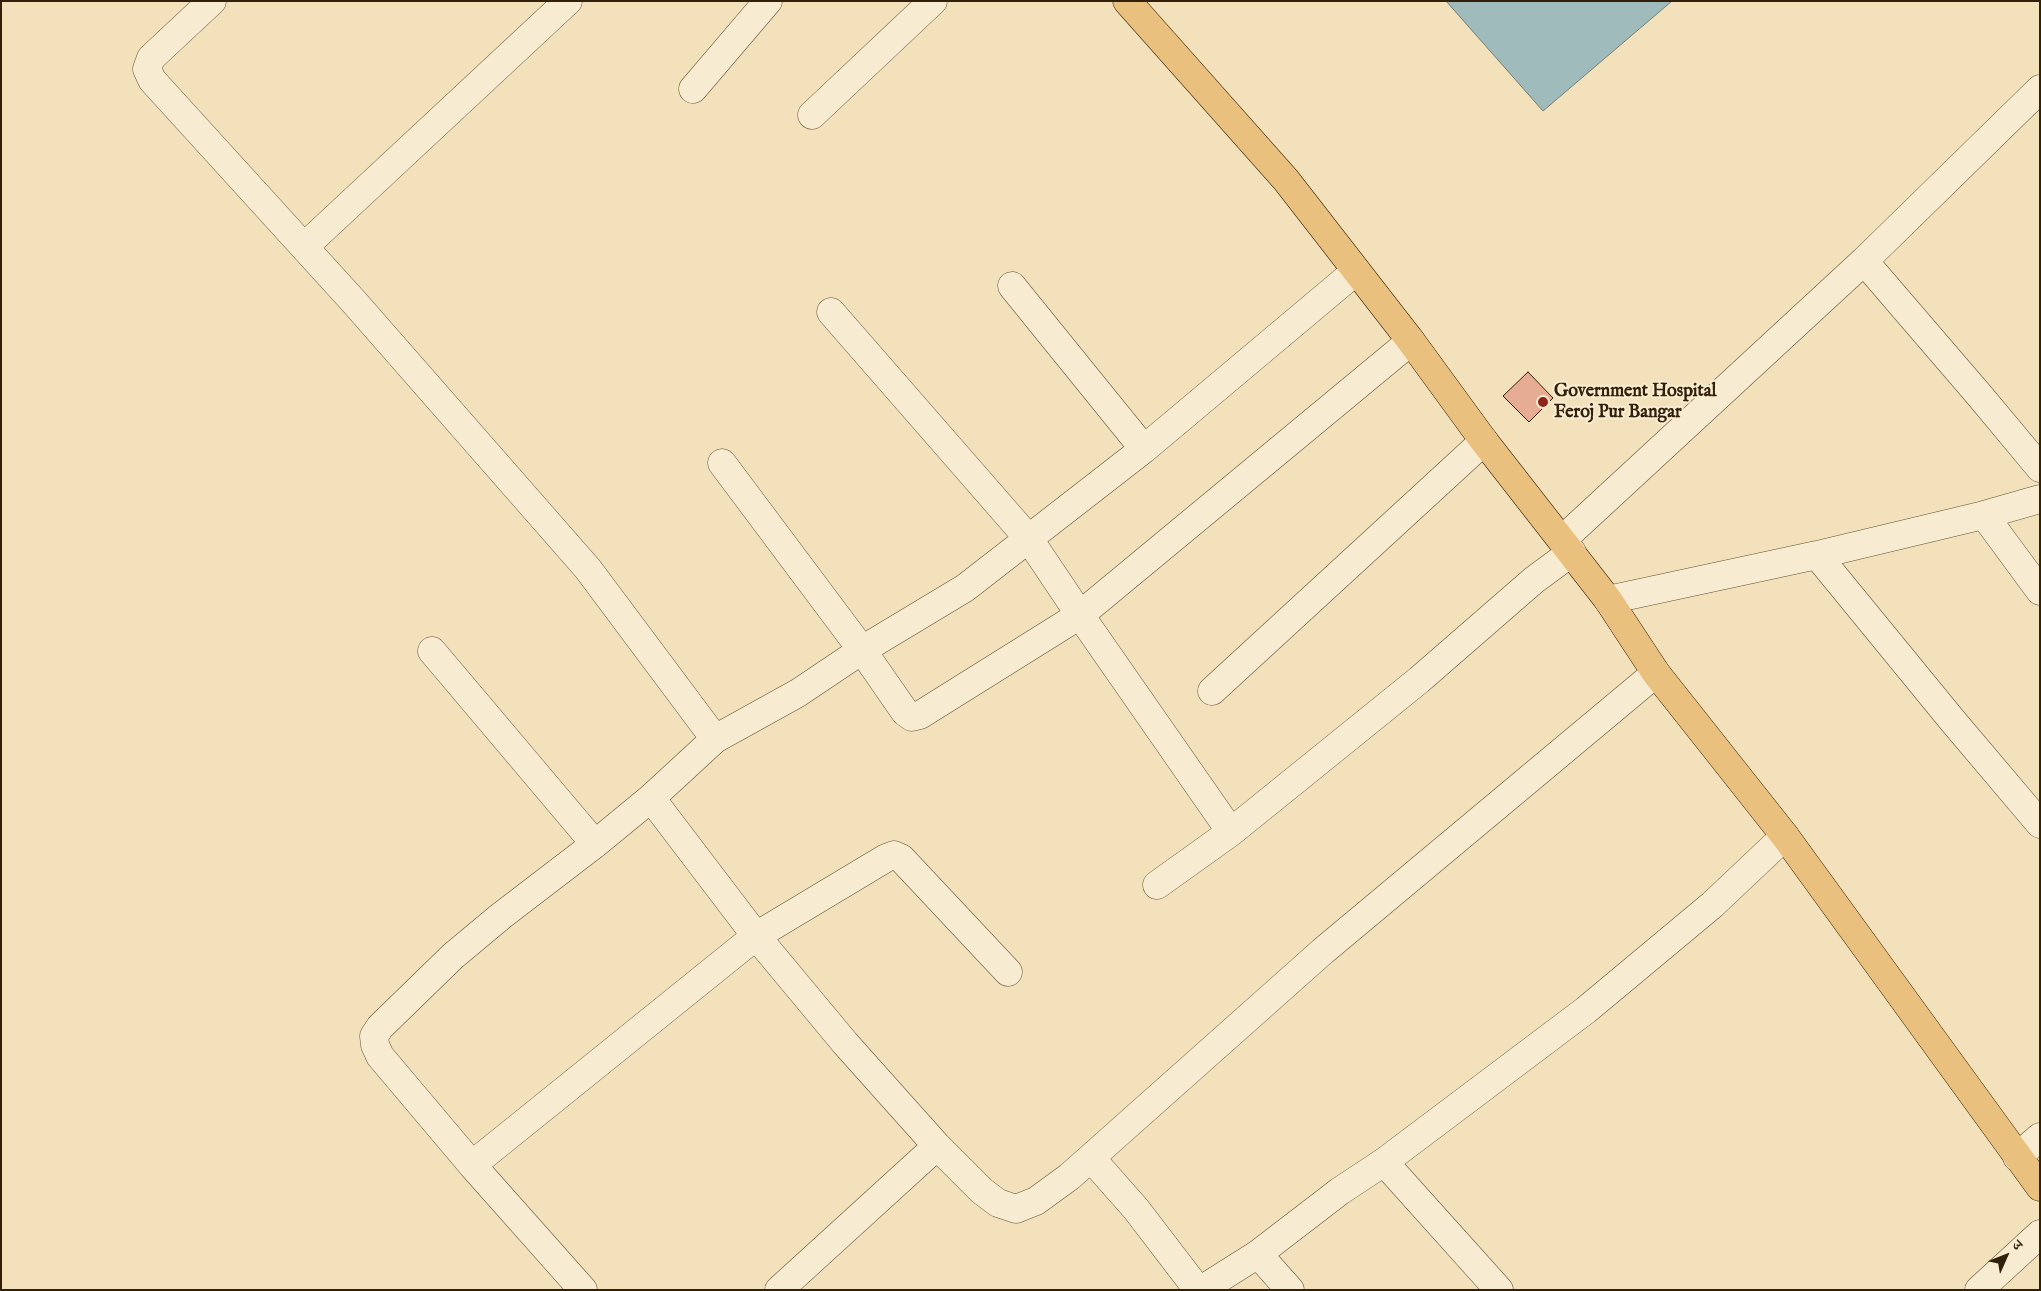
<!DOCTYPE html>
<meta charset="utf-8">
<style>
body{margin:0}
#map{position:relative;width:2041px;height:1291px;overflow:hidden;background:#f2e1ba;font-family:"IM FELL English","Noto Serif Devanagari",serif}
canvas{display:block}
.frame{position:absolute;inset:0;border:2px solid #33200a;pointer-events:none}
.north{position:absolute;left:1981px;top:1231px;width:50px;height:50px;-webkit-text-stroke:4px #f7ecd2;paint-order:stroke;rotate:46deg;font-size:14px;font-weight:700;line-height:20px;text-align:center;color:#33200a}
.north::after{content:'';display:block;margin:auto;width:18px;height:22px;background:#33200a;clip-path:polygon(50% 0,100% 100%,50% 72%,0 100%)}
</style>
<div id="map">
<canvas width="2041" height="1291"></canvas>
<div class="frame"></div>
<div class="north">उ</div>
</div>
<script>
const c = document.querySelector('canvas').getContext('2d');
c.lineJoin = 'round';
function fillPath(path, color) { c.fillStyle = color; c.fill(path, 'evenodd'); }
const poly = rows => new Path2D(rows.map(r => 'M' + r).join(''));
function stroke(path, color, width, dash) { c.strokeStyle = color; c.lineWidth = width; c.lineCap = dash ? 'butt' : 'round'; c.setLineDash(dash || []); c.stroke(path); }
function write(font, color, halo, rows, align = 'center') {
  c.font = font + ' "IM FELL English",serif'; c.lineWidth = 4; c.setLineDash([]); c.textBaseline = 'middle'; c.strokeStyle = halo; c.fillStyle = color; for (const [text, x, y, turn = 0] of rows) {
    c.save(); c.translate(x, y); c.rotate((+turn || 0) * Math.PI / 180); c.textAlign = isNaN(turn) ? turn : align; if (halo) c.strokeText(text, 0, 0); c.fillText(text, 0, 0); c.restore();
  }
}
const water = poly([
 [1446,1,1672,1,1543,111,1446,1]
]);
fillPath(water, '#a0bbbb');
stroke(water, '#747d74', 1);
const building = poly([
 [1528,372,1553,398,1529,422,1503,396,1528,372]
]);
fillPath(building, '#e7ad94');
stroke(building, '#33200a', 1);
const minor = poly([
 [212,1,151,58,147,69,152,80,355,303,588,569,715,739],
 [693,89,768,1],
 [812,115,933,1],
 [304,247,568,1],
 [1864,261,1980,396,2040,468],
 [1012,286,1144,449],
 [831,312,1029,539,1080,615,1231,832],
 [722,463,862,650,905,712,912,717,920,715,1080,615,1411,341],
 [1984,515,2040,591],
 [1562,540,1864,261,2040,89],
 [1817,555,1952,720,2040,824],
 [1608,600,1817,555,1984,515,2040,499],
 [432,651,595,844],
 [1212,691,1484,441],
 [651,798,756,936,845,1043,937,1146,982,1191,998,1203,1016,1209,1036,1201,1069,1177,1323,951,1656,673],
 [1157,885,1231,832,1419,680,1534,580,1572,552],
 [2017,1157,2040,1137],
 [1091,1158,1136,1209,1198,1290],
 [1384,1162,1499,1290],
 [472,1165,756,936,886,858,894,855,901,858,1008,972],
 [1258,1254,1290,1290],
 [583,1290,472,1165,380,1056,375,1045,374,1036,380,1027,453,956,501,916,595,844,651,798,715,739,798,693,862,650,965,588,1144,449,1356,271],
 [779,1290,937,1146],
 [1201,1290,1258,1254,1340,1191,1384,1162,1586,1010,1712,905,1785,836],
 [1979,1290,2040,1234]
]);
const major = poly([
 [1127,1,1286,180,1411,341,1484,441,1608,600,1656,673,1785,836,2040,1187]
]);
stroke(minor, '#635036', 29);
stroke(major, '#33200a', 29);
stroke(minor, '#f7ecd2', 28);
stroke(major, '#e9c07d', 28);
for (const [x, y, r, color] of [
 [1543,402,6,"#8f2418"]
]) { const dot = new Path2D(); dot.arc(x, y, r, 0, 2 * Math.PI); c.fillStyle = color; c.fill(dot); stroke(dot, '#f7ecd2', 2); }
write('bold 18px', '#33200a', '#f7ecd2', [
 ["Government Hospital",1554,392],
 ["Feroj Pur Bangar",1554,413]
], 'left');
</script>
